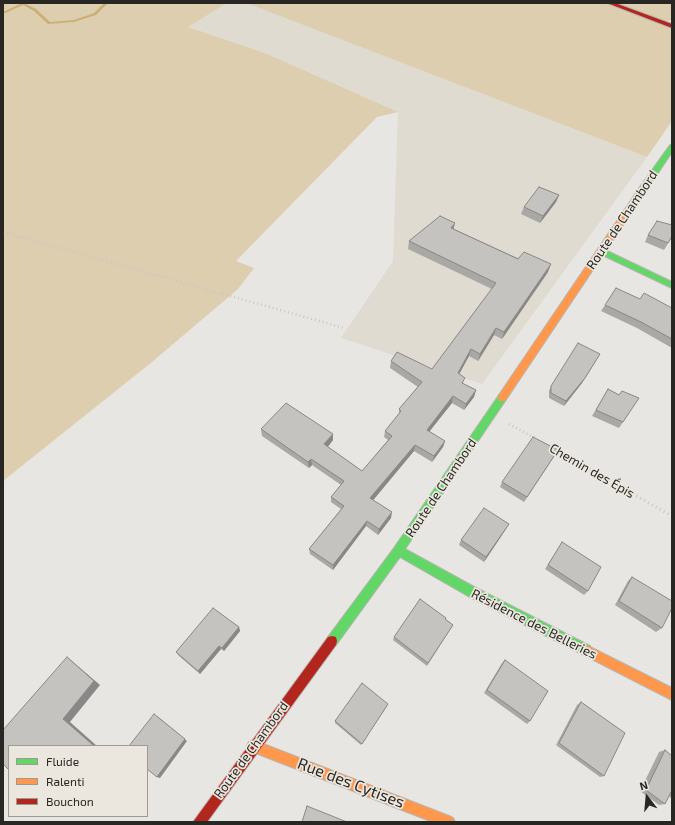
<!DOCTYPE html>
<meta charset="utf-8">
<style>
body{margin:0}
#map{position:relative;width:675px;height:825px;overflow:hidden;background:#e8e6e2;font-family:"Exo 2",sans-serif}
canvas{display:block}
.frame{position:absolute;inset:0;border:4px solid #282724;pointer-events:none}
.legend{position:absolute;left:8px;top:745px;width:140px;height:72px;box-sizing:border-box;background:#ebe7df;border:1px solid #9d9a94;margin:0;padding:5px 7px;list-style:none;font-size:12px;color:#282724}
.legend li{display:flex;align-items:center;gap:8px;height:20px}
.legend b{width:20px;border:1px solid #9d9a94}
.north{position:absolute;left:627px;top:777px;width:40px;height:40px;-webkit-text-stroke:3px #ebe7df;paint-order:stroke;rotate:344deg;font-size:11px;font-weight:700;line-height:16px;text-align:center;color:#282724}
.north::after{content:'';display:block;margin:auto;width:14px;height:18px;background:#282724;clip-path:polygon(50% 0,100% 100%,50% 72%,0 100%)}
</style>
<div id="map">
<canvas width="675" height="825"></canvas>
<div class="frame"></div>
<ul class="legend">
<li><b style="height:5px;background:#63d668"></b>Fluide</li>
<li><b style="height:5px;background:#ff974d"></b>Ralenti</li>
<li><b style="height:5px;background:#b3261e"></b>Bouchon</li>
</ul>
<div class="north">N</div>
</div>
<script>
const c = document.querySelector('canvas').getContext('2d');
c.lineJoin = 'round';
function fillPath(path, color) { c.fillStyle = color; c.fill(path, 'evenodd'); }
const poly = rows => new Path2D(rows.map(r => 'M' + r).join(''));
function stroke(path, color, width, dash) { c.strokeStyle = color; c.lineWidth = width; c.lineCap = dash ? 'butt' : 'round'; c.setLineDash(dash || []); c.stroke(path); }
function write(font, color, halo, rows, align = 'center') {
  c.font = font + ' "Exo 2",sans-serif'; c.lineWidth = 3.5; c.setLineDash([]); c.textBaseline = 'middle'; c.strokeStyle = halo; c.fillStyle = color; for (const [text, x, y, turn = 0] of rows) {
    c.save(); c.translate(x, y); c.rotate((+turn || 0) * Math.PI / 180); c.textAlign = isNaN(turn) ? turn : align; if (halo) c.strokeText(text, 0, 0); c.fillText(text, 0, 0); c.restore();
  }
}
fillPath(poly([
 [227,3,246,3,647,157,482,384,341,338,393,261,398,112,187,27]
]), '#dfdbd1');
fillPath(poly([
 [3,3,227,3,188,27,267,54,398,112,377,117,236,261,254,268,238,289,152,362,3,481],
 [246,3,672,3,672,20,667,21,672,25,672,121,647,157]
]), '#deceb0');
fillPath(poly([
 [22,3,24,3,36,9,50,22,74,20,94,13,104,3,108,3,96,15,74,22,48,24,34,11,23,5,3,14,3,12,22,3]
]), '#ccaf74');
const fast = poly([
 [670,145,672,145,672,152,646,191,640,191,640,187,670,145],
 [601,248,672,282,672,288,598,253,597,251,601,248],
 [502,394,505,395,506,398,505,401,405,549,476,588,590,646,591,650,590,654,586,655,582,654,468,596,400,557,336,645,332,646,328,645,327,641,328,637,394,548,499,395,502,394]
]);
const slow = poly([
 [640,187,643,187,647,189,505,401,499,401,498,398,499,395,640,187],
 [586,645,672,688,672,700,582,654,581,650,582,646,586,645],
 [253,740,449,816,453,818,455,822,433,822,253,752,249,750,247,746,249,742,253,740]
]);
const jam = poly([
 [607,3,615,3,672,24,672,28,607,3],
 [332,636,336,637,337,641,336,645,207,822,193,822,328,637,332,636]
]);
stroke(fast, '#b8b6b3', 2);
stroke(slow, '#b8b6b3', 2);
stroke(jam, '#b8b6b3', 2);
stroke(poly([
 [3,232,344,328],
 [509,424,535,438],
 [555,449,603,477]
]), '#c7c7c5', 2.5, [1, 3]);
stroke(poly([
 [601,476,672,516]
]), '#c7c7c5', 3, [1, 3.5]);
fillPath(fast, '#63d668');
fillPath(slow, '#ff974d');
fillPath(jam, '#b3261e');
fillPath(poly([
 [559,195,556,202,540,223,521,214,524,207],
 [672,225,672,237,664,250,645,242,648,235],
 [454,229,548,272,502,339,494,335,478,361,469,356,459,374,464,384,476,390,474,397,464,410,452,403,429,432,445,441,443,447,432,462,414,451,373,500,391,518,378,535,366,526,333,570,310,554,309,549,341,509,331,502,331,497,341,485,312,465,309,468,262,436,261,429,333,434,333,440,328,447,362,471,388,440,384,437,385,431,399,414,399,409,418,387,390,368,391,361,432,369,492,289,408,249,409,241],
 [640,299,672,308,672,348,637,328,601,311,605,305],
 [600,354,582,383,564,406,549,398,549,391,551,386],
 [608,389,619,395,639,398,619,428,592,416],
 [555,455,524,502,500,487,502,482],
 [506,529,484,562,459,545,461,540],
 [562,542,588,591,584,595,545,569],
 [632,577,662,628,656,632,615,605,628,581],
 [445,619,453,625,427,666,393,640,394,637],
 [239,627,240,631,224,651,221,649,200,674,179,656,176,652],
 [505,660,530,721,527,724,484,693,502,663],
 [581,702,604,776,600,777,556,745,577,705],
 [387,706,361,745,335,723,335,721],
 [665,750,672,756,672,799,669,796,665,804,659,805,640,791,659,752]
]), '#a9a8a5');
fillPath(poly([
 [559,195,556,202,540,223,543,216],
 [455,223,453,231,451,228],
 [551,264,548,272,502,339,504,332],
 [496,328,494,335,478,361,480,354],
 [471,349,469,356,456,380,458,373],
 [600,354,582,383,564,406,566,401],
 [476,390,474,397,464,410,466,404],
 [453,396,452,403,425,437,427,430],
 [333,434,333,440,324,451,324,444],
 [445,441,443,447,432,462,434,456],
 [415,445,414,451,370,504,370,498],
 [558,450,555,455,524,502,527,497],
 [311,459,312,465,309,468,308,462],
 [392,512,391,518,378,535,379,529],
 [367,521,366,526,333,570,333,565],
 [509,524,506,529,484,562,486,557],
 [239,627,240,631,224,651,222,648],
 [219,646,221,649,200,674,198,671],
 [67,657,73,662,100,685,70,722,97,746,92,746,63,719],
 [157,716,187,741,160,778,157,777]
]), '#898886');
const building = poly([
 [539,187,559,195,543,216,524,207,539,187],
 [440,216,455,223,451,228,518,259,524,252,551,264,504,332,496,328,480,354,471,349,458,373,465,378,462,383,476,390,466,404,453,396,427,430,445,441,434,456,415,445,370,498,392,512,379,529,367,521,333,565,309,549,344,506,331,497,344,481,311,459,308,462,261,429,286,403,333,434,324,444,362,471,392,436,385,431,401,411,399,409,422,382,391,361,397,352,432,369,496,283,409,241,440,216],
 [657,221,672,225,672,236,668,243,648,235,657,221],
 [616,288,640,299,644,293,672,308,672,339,641,322,605,305,616,288],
 [578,343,600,354,585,378,566,401,551,393,551,386,578,343],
 [608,389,619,395,622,391,639,398,623,422,596,410,608,389],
 [533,437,558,450,527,497,502,482,533,437],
 [484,508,509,524,486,557,461,540,484,508],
 [562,542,601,567,588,591,548,565,562,542],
 [632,577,672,601,672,608,662,628,619,601,632,577],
 [420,599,446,618,445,619,453,625,428,663,394,637,420,599],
 [213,608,239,627,222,648,219,646,198,671,176,652,213,608],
 [67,657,94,681,63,719,93,745,92,746,9,746,9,770,3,764,3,730,67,657],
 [505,660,548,691,530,721,487,690,505,660],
 [362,683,388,704,362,744,335,721,362,683],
 [581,702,625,733,604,776,559,743,581,702],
 [154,714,185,739,157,777,147,769,147,746,129,746,154,714],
 [665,750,672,756,672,793,671,792,665,804,646,790,665,750],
 [307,806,347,822,302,822,307,806]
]);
fillPath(building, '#c4c3c0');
stroke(building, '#898886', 1);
write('13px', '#282724', '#ebe7df', [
 ["Route de Chambord",622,220,-56],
 ["Chemin des Épis",592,471,30],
 ["Route de Chambord",441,488,-56],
 ["Résidence des Belleries",534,624,27],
 ["Route de Chambord",251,750,-54]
]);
write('16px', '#282724', '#ebe7df', [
 ["Rue des Cytises",351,783,21]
]);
</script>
